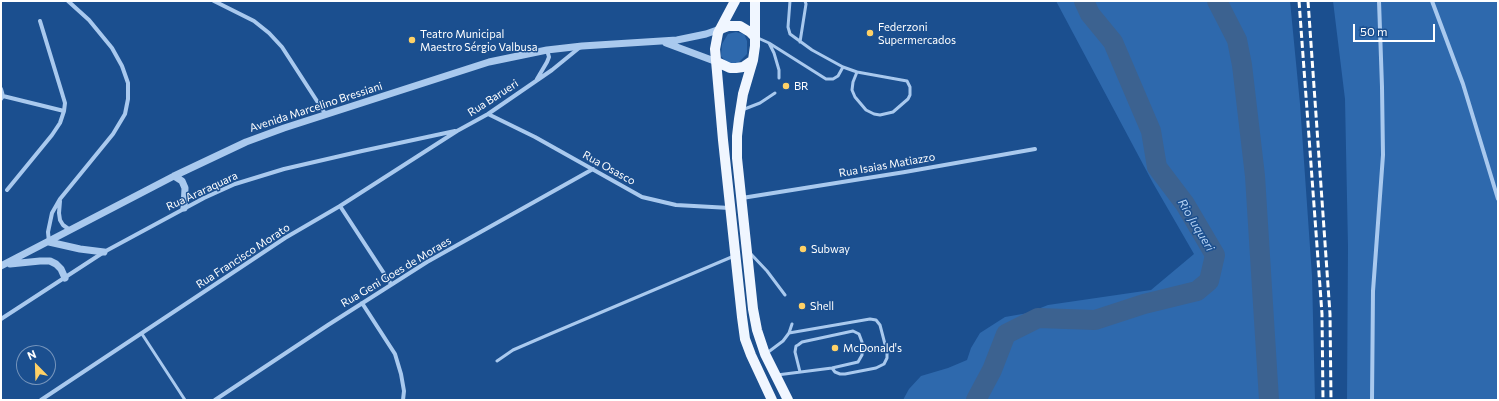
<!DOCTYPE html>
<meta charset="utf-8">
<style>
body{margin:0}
#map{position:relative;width:1499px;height:401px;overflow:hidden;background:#1b4f8f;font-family:Commissioner,sans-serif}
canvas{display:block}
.frame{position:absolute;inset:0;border:2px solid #fff;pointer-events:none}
.north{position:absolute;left:16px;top:345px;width:40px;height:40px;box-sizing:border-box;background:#1b4f8f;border:1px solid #7695bc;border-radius:50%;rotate:337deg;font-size:11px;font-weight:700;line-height:16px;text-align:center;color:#fff}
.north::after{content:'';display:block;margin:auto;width:14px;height:18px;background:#ffd166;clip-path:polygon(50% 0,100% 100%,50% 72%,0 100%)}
.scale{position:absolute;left:1353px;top:24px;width:82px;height:18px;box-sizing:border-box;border:2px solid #fff;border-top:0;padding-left:5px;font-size:12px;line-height:14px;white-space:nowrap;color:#fff;-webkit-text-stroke:3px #1b4f8f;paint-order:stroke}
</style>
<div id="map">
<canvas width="1499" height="401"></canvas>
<div class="frame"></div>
<div class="north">N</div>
<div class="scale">50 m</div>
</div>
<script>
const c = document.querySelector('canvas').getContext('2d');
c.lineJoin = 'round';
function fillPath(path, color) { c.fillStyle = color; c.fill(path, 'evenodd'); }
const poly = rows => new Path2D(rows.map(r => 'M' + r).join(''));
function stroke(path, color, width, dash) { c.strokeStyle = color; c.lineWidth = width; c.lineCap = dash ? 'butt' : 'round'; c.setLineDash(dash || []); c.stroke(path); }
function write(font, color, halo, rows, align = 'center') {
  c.font = font + ' Commissioner,sans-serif'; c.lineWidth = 3; c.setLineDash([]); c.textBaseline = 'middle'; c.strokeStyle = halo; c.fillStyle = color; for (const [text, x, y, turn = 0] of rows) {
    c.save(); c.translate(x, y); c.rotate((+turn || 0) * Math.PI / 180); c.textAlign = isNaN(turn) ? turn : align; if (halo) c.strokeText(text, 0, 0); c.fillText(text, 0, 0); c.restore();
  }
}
fillPath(poly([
 [1056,1,1290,1,1300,104,1312,276,1315,400,903,400,909,389,921,376,948,368,967,360,971,348,980,333,1005,317,1028,313,1048,305,1151,290,1194,254,1153,183],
 [1333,1,1498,1,1498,400,1347,400,1348,247,1345,99],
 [736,32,744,34,747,41,747,54,738,63,728,64,721,56,722,44,728,34]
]), '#2e69ad');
stroke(poly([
 [1217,1,1237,40,1242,65,1255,176,1269,400],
 [976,400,992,370,1006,334,1038,318,1095,320,1144,304,1197,291,1209,281,1215,255,1185,204,1157,167,1151,131,1113,42,1090,14,1084,1]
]), '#3c6290', 20);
stroke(poly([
 [790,1,788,27,790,34,812,50,843,67,857,72,907,81,910,87,910,95,908,99,893,112,880,115,874,114,866,110,855,97,852,90,853,82,857,72],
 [758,38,769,43,774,53,779,70,779,78],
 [800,42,806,4,805,1],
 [769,43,826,79,833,79,838,76,843,67],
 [742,110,760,103,775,93],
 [750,253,767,271,785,295],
 [789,333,870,319,876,320,880,325,887,352,887,358,884,364,876,368,845,374,840,374,835,372,832,368],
 [142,334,185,400],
 [767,353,783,341,789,333,792,324],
 [497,361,513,350,550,334,734,256],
 [777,375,832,368,858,362,862,355,862,342,859,334,853,331,802,342,798,345,796,346,795,352,800,372]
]), '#a9c9ee', 3);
stroke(poly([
 [214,1,254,21,269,33,282,47,326,115],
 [1432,1,1463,84,1498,199],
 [537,79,547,62,549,57,547,50],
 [1,89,3,96,1,99],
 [3,96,64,111],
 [488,114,535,137,642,197,676,205,730,208],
 [7,190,52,135,60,123,64,111,65,103,62,93,40,21],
 [742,198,905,172,1035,149],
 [60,201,59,213,60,220,63,225,70,230],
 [340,206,391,284],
 [49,242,48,232,52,213,60,199,113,134,125,114,128,99,128,83,122,66,112,48,89,20,68,1],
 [362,303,395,354,401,374,404,391,403,400],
 [1,319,104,252,204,198,235,184,284,169,362,151,455,131],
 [41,400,285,238,340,206,457,131,488,114,552,70,579,48],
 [215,400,328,325,427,262,593,169],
 [1372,400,1373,291,1383,155,1382,87,1379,1]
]), '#a9c9ee', 4);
stroke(poly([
 [666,43,717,62],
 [174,176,182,181,185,188,184,208],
 [49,242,80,249,104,252],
 [10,264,40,261,50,261,56,264,61,269,65,278],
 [1,266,174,176,246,142,284,128,489,62,547,50,582,46,677,40,706,34,720,29]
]), '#a9c9ee', 7);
stroke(poly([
 [735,1,718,33,715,49,723,140,742,317,745,339,751,355,772,400],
 [755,1,755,46,753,60,743,94,739,119,737,136,737,158,753,309,757,330,765,354,788,400],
 [720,29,728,26,740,26,750,32,755,37],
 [717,62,730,68,736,68,743,67,753,60]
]), '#f0f6ff', 10);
stroke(poly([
 [1299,1,1322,314,1323,400],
 [1308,1,1330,314,1331,400]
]), '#fff', 3, [7, 3]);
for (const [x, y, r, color] of [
 [870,33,4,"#ffd166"],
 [412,40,4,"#ffd166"],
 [786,86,4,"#ffd166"],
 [803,249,4,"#ffd166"],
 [802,306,4,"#ffd166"],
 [835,348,4,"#ffd166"]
]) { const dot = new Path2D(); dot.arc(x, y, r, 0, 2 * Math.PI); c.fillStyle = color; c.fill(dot); stroke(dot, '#1b4f8f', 1.5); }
write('11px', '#fff', '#1b4f8f', [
 ["Federzoni",878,27],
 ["Supermercados",878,40],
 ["Teatro Municipal",420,34],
 ["Maestro Sérgio Valbusa",420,47],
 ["BR",794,86],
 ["Subway",811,249],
 ["Shell",810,306],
 ["McDonald's",843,348]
], 'left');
write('11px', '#fff', '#1b4f8f', [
 ["Rua Barueri",493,98,-33],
 ["Avenida Marcelino Bressiani",316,107,-18],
 ["Rua Isaias Matiazzo",887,165,-10],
 ["Rua Osasco",609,168,29],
 ["Rua Araraquara",202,191,-25],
 ["Rua Francisco Morato",243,256,-33],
 ["Rua Geni Goes de Moraes",396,272,-31]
]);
write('italic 12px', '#b5d3f5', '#1b4f8f', [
 ["Rio Juqueri",1196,225,59]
]);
</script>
